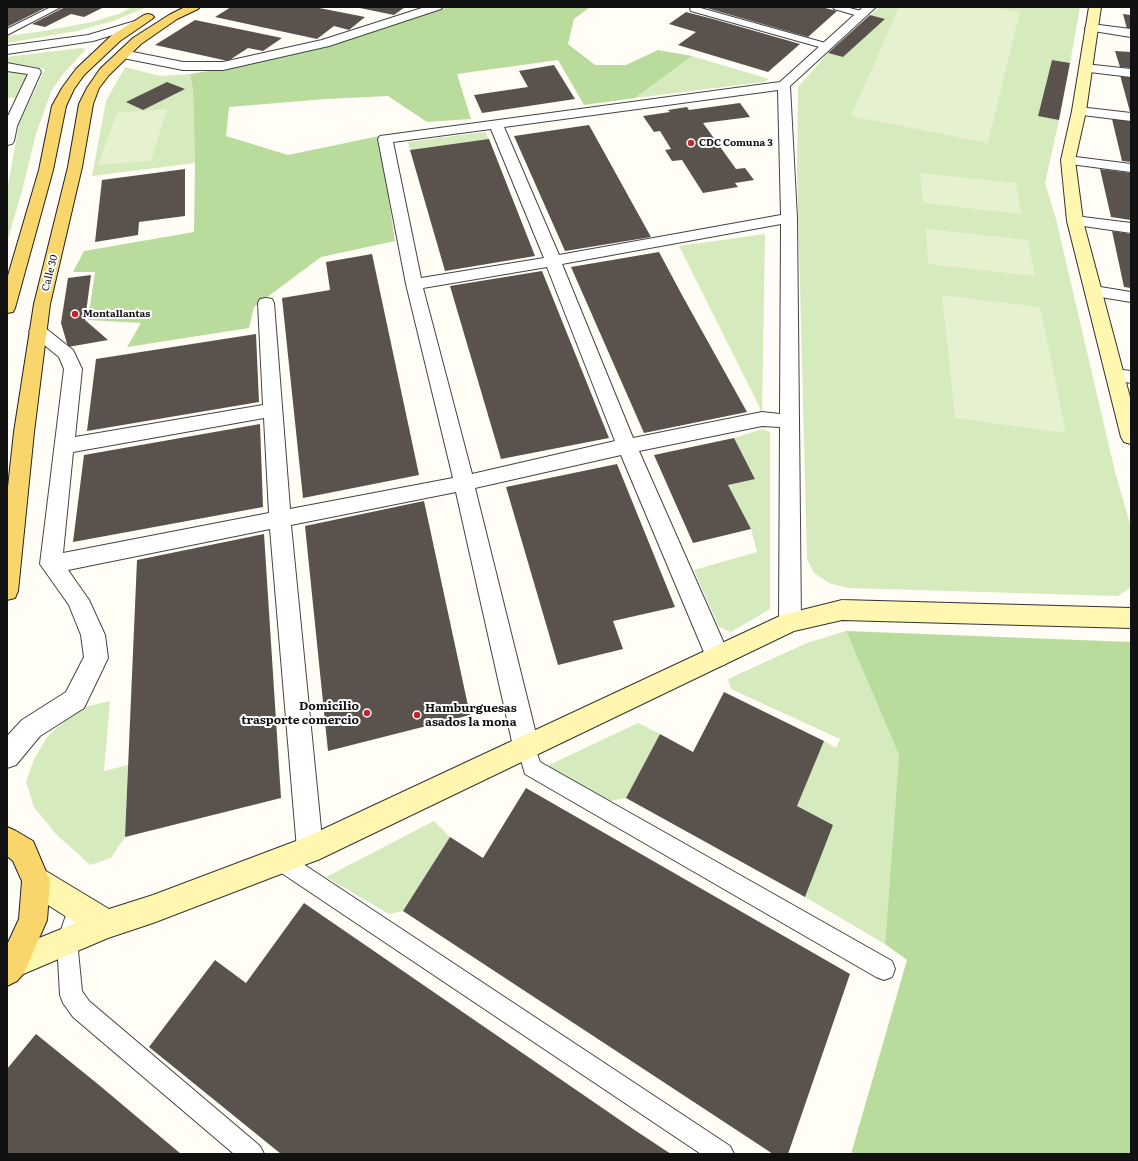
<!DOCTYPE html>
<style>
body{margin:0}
#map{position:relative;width:1138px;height:1161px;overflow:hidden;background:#fffdf5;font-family:Literata,serif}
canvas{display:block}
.frame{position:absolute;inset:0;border:8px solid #111;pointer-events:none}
</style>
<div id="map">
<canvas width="1138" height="1161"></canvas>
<div class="frame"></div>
</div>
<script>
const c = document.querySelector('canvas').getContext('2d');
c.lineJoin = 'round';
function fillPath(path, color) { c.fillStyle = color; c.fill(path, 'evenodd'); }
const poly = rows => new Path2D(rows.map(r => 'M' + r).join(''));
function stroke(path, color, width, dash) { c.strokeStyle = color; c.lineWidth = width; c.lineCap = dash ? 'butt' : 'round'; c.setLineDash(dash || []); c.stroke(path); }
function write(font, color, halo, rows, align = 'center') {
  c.font = font + ' Literata,serif'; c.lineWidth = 4; c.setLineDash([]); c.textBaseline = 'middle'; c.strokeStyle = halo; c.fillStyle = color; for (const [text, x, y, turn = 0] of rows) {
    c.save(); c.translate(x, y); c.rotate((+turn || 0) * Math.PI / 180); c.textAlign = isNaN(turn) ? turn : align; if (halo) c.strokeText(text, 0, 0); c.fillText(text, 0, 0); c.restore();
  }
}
fillPath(poly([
 [132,7,147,7,113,21,77,31,7,43,7,36,44,31,92,22,121,13],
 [880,7,1080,7,1070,63,1052,60,1038,115,1059,120,1045,183,1056,219,1115,472,1131,527,1131,587,1118,596,848,588,829,583,814,573,807,559,797,169,798,87,828,53,843,57,884,19,870,15],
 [81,48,86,49,63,74,51,92,36,134,22,191,7,242,7,191,19,124,45,69,7,62,7,57],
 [692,56,769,79,764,82,635,98],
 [125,67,160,76,190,74,193,90,195,163,92,176,106,101],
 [7,71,28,75,18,99,7,97],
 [485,132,489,139,410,150,408,142],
 [765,234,762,419,760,408,679,246],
 [762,429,770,432,770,609,731,632,719,627,694,570,757,552,751,529,728,485,755,478,734,438],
 [846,631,899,755,885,944,805,897,833,825,797,806,824,741,836,748,840,739,731,689,728,679,807,643],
 [110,701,104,771,128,765,125,837,111,858,90,865,56,834,34,807,26,782,34,759,48,736,80,708],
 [638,723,660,734,626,798,610,801,555,774,549,765],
 [434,821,450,837,403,911,389,914,326,877]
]), '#d5ebbd');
fillPath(poly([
 [449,7,590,7,574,19,568,44,595,65,626,65,658,50,692,56,635,98,584,105,558,60,457,74,471,119,427,122,388,96,326,99,229,107,226,136,288,155,379,136,395,241,321,257,254,307,249,328,127,347,141,323,88,320,95,272,73,272,84,251,194,232,195,163,193,90,190,74,252,64,330,46],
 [846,631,1131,642,1131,1154,851,1154,907,960,885,944,899,755]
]), '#b9dc9c');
fillPath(poly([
 [899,7,990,7,1020,12,988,143,851,116],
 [167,109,151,161,98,165,117,113],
 [920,173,1016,183,1021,214,923,203],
 [926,229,1028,240,1035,276,928,264],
 [942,295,1040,307,1066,433,955,418]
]), '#e6f2cf');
fillPath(poly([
 [7,7,47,7,7,27],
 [65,7,104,7,84,17,71,14,45,27,32,24],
 [231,7,314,7,365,17,349,30,334,26,317,39,215,17],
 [355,7,405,7,394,15],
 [703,7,821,7,837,11,808,37],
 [686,12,713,19,800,44,768,72,678,45,696,32,669,24],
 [1123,14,1131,15,1131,29,1127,29],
 [870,15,885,19,843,57,828,53],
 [195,20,282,38,263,51,248,48,228,61,155,45],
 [1115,51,1131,52,1131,68,1120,67],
 [1052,60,1070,63,1059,120,1038,116],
 [554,65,575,99,482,113,474,95,528,87,519,71],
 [1120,75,1131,77,1131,112,1130,112],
 [167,82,185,89,143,110,126,102],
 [740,103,750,117,703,123,736,169,745,168,754,180,735,183,738,187,703,193,682,160,672,161,665,150,671,149,660,131,654,132,643,116,670,112,668,110,687,107,689,110],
 [1112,119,1131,121,1131,162,1122,161],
 [589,125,651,237,565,251,514,136],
 [489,139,535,256,445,271,410,150],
 [185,169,185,216,139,222,138,235,95,242,102,180],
 [1100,169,1131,173,1131,220,1111,217],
 [1112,231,1131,234,1131,288,1124,287],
 [659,252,682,295,747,412,644,433,571,267],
 [372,254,419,475,303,498,282,298,330,290,326,262],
 [542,271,609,438,501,459,450,286],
 [91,275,85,320,108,340,68,347,61,323,68,278],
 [256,334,259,402,87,431,96,359],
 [260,424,263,507,73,542,84,455],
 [734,438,755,479,728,485,751,529,693,543,654,455],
 [617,464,675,607,613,621,623,649,558,665,506,487],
 [424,501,470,715,328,751,305,526],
 [264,534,281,798,125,837,137,560],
 [724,692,824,741,797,806,833,825,805,897,626,798,660,734,693,752],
 [526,788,850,974,788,1154,773,1154,403,911,450,837,483,858],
 [304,903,633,1129,671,1154,281,1154,149,1047,215,960,246,983],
 [36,1034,99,1085,181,1154,7,1154,7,1069]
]), '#5a524d');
const lane = poly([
 [51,7,61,7,7,35,7,29,51,7],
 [691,7,697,7,829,44,830,46,826,49,823,48,691,11,690,9,691,7],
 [833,7,846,7,865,12,866,14,862,17,834,9,833,7],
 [526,737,532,740,540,762,892,961,895,969,892,977,884,980,876,977,525,774,517,746,520,740,526,737],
 [281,851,288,854,730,1146,734,1154,701,1154,274,868,271,861,274,854,281,851],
 [78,898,85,901,88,908,77,941,82,991,89,1001,260,1146,264,1154,234,1154,73,1017,63,1003,60,995,57,941,71,901,78,898]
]);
const street = poly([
 [425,7,443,7,441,9,329,46,223,70,183,70,123,58,119,57,117,54,119,51,123,50,183,62,223,62,322,40,425,7],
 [863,7,876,7,790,86,797,218,801,622,798,629,790,632,782,629,779,622,780,427,762,426,639,451,730,657,726,664,718,667,710,664,706,657,621,455,475,488,539,746,535,754,526,758,517,754,513,746,456,492,291,525,323,849,320,859,310,862,300,859,297,849,270,529,68,570,89,600,105,635,108,658,84,708,40,736,16,765,7,768,7,736,22,720,66,692,84,657,81,635,69,605,40,564,64,369,59,357,32,335,29,331,32,327,38,325,44,327,73,350,82,369,75,437,263,405,258,303,260,299,266,298,272,299,274,303,290,509,453,478,406,284,378,139,380,136,780,82,863,7],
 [778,90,781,215,559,255,504,127,778,90],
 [491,129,544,258,421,278,393,142,491,129],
 [781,224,780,414,762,412,633,438,562,264,781,224],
 [547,267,615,441,472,474,423,288,547,267],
 [264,418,269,513,63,553,73,452,264,418],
 [135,21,139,23,141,25,139,27,93,41,7,54,7,46,88,35,135,21],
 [1091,24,1131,29,1131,37,1087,30,1085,28,1087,26,1091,24],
 [7,63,39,69,41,72,17,126,14,141,12,144,7,145,7,118,28,74,7,71,7,63],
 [1085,64,1131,69,1131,77,1081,71,1079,68,1081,65,1085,64],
 [1079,107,1131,113,1131,121,1074,114,1072,111,1074,108,1079,107],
 [1068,156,1131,164,1131,172,1063,163,1061,160,1063,157,1068,156],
 [1075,216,1131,223,1131,233,1070,224,1067,221,1070,218,1075,216],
 [1094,286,1131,292,1131,302,1088,295,1086,291,1088,287,1094,286],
 [1115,369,1131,371,1131,383,1109,379,1106,375,1109,371,1115,369]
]);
const secondary = poly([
 [1089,7,1101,7,1086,111,1075,160,1083,221,1131,401,1131,444,1124,442,1121,437,1067,221,1061,160,1072,111,1089,7],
 [842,600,1131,608,1131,628,842,620,794,631,320,859,153,923,108,938,14,978,7,975,7,951,76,923,26,891,22,881,26,871,36,867,46,871,109,909,153,895,304,838,782,615,842,600]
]);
const primary = poly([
 [185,7,200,7,198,9,177,19,141,44,109,75,99,88,93,104,82,167,50,304,34,432,18,591,15,598,7,600,7,496,14,432,34,304,68,167,79,104,87,88,100,69,133,38,169,15,185,7],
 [148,14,152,15,154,17,152,19,120,41,84,75,74,89,66,106,53,170,15,308,13,312,7,313,7,279,39,170,52,106,62,88,76,69,112,35,144,15,148,14],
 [7,827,16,831,33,841,50,881,47,920,24,973,17,981,7,986,7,945,19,919,22,881,13,861,7,856,7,827]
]);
stroke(lane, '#444', 2);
stroke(street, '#444', 2);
stroke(secondary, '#333', 2);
stroke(primary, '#222', 2);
fillPath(lane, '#fff');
fillPath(street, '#fff');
fillPath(secondary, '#fff6b0');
fillPath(primary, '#f9d66b');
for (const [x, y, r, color] of [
 [691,143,4,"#c4262e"],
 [75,314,4,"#c4262e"],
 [367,713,4,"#c4262e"],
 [417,715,4,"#c4262e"]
]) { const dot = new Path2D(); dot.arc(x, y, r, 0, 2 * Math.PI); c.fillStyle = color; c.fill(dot); stroke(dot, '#fff', 1.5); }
write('bold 10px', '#111', '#fff', [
 ["CDC Comuna 3",699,143],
 ["Montallantas",83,314]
], 'left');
write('10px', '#111', '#fff', [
 ["Calle 30",50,273,-76]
]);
write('bold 12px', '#111', '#fff', [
 ["Domicilio",359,706],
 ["trasporte comercio",359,720],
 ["Hamburguesas",425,708,"left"],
 ["asados la mona",425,722,"left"]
], 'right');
</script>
